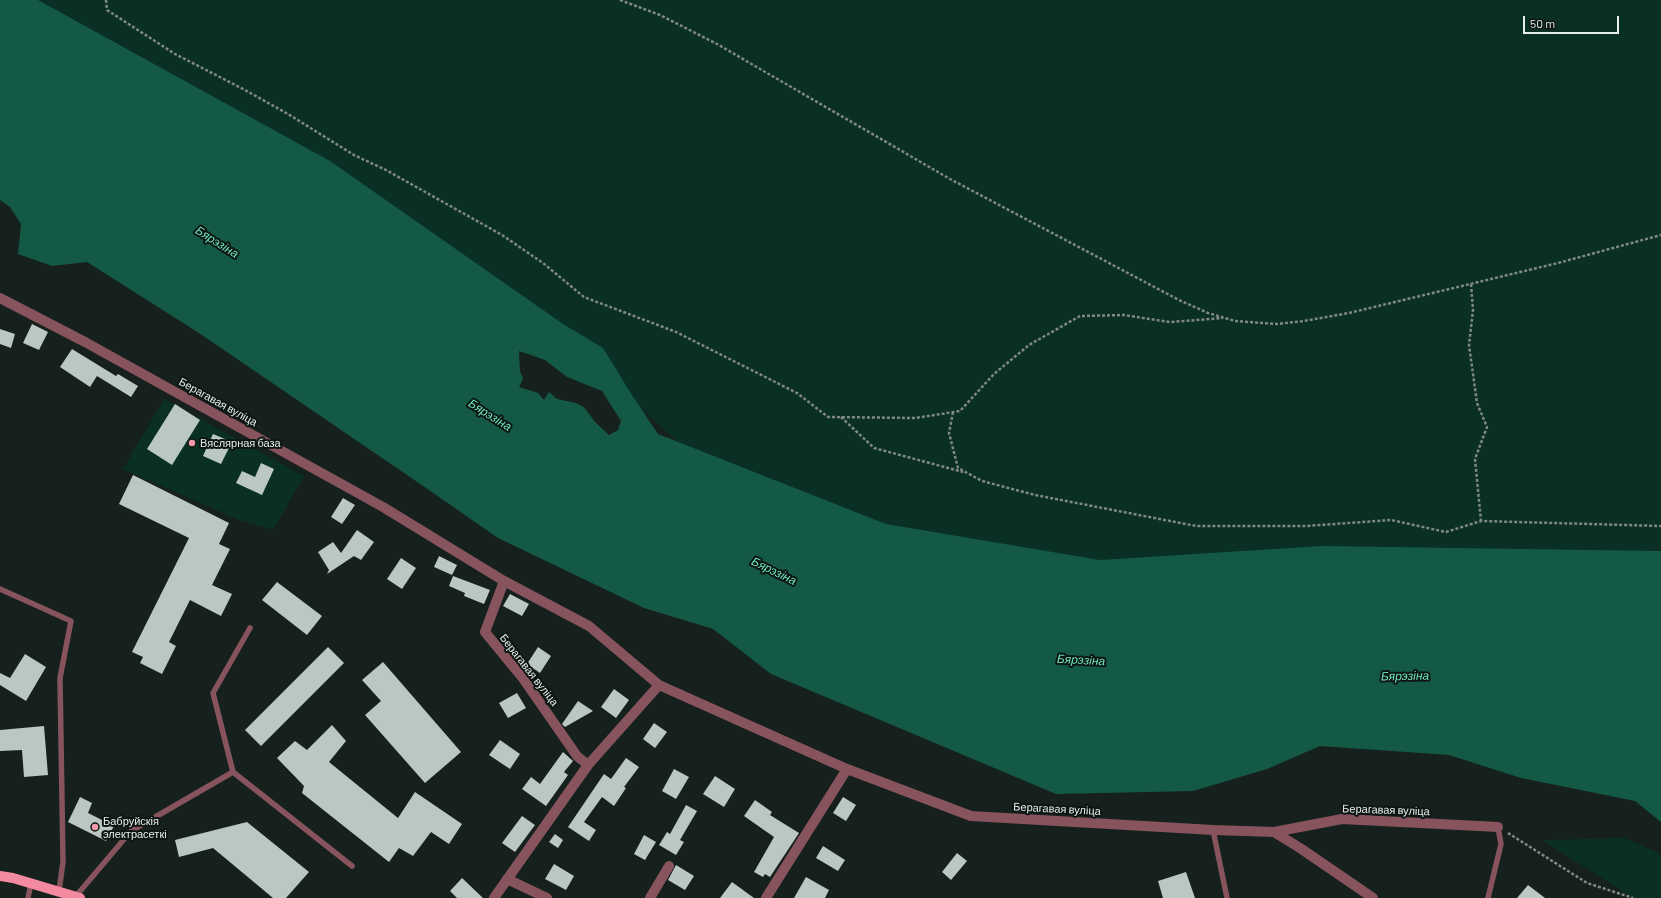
<!DOCTYPE html>
<meta charset="utf-8">
<style>
body{margin:0}
#map{position:relative;width:1661px;height:898px;overflow:hidden;background:#16201c;font-family:Barlow,sans-serif}
canvas{display:block}
.scale{position:absolute;left:1523px;top:16px;width:96px;height:18px;box-sizing:border-box;border:2px solid #e6edea;border-top:0;padding-left:5px;font-size:12px;line-height:14px;white-space:nowrap;color:#e6edea;-webkit-text-stroke:3px #0d1613;paint-order:stroke}
</style>
<div id="map">
<canvas width="1661" height="898"></canvas>
<div class="scale">50 m</div>
</div>
<script>
const c = document.querySelector('canvas').getContext('2d');
c.lineJoin = 'round';
function fillPath(path, color) { c.fillStyle = color; c.fill(path, 'evenodd'); }
const poly = rows => new Path2D(rows.map(r => 'M' + r).join(''));
function stroke(path, color, width, dash) { c.strokeStyle = color; c.lineWidth = width; c.lineCap = dash ? 'butt' : 'round'; c.setLineDash(dash || []); c.stroke(path); }
function write(font, color, halo, rows, align = 'center') {
  c.font = font + ' Barlow,sans-serif'; c.lineWidth = 4; c.setLineDash([]); c.textBaseline = 'middle'; c.strokeStyle = halo; c.fillStyle = color; for (const [text, x, y, turn = 0] of rows) {
    c.save(); c.translate(x, y); c.rotate((+turn || 0) * Math.PI / 180); c.textAlign = isNaN(turn) ? turn : align; if (halo) c.strokeText(text, 0, 0); c.fillText(text, 0, 0); c.restore();
  }
}
fillPath(poly([
 [25,0,1661,0,1661,560,1095,569,878,531,679,443,559,333],
 [164,399,304,476,273,530,239,520,123,469],
 [1625,838,1661,854,1661,898,1633,898,1542,840]
]), '#0a2f24');
fillPath(poly([
 [0,0,38,0,330,161,563,324,603,348,630,392,658,434,886,524,1100,560,1322,546,1661,551,1661,822,1635,801,1521,778,1449,755,1320,746,1267,769,1193,791,1056,794,771,674,713,629,644,608,498,538,429,490,199,333,87,262,52,266,18,254,21,224,10,207,0,200],
 [519,351,545,360,567,377,602,391,621,421,618,430,609,435,595,422,584,407,576,403,557,399,549,392,544,400,538,393,519,387,523,379,520,371]
]), '#135945');
fillPath(poly([
 [32,324,48,332,39,350,23,343],
 [0,329,15,334,11,348,0,344],
 [72,349,116,376,118,374,138,386,131,397,97,376,90,387,60,367],
 [175,404,200,420,172,465,147,449],
 [213,434,232,442,221,464,203,456],
 [261,463,274,469,262,495,236,483,242,471,255,477],
 [133,475,229,523,219,544,230,549,212,585,232,594,221,616,190,600,169,642,176,646,162,674,140,663,143,657,132,652,189,538,119,504],
 [343,498,355,505,342,524,331,517],
 [357,530,374,542,361,560,354,556,327,574,329,570,318,552,333,542,341,553],
 [439,556,457,565,452,575,434,567],
 [401,558,416,568,402,589,387,579],
 [453,576,490,590,484,604,464,596,465,593,449,586],
 [277,582,322,616,307,635,262,600],
 [510,594,529,604,522,616,503,606],
 [328,647,344,663,261,746,245,730],
 [538,647,551,656,540,673,527,664],
 [25,654,46,667,26,701,0,685,0,673,10,678],
 [383,662,461,752,425,783,365,715,381,701,362,680],
 [614,689,629,700,616,718,601,707],
 [517,693,526,708,508,718,499,703],
 [578,701,593,711,565,727,562,724],
 [654,723,667,732,655,748,643,739],
 [332,725,346,741,329,762,398,818,415,792,462,824,449,844,431,832,413,856,399,848,389,862,302,793,304,786,277,758,295,741,307,750],
 [44,726,48,775,24,777,22,750,0,751,0,730],
 [500,740,520,754,510,769,489,755],
 [563,752,573,761,564,772,568,775,546,806,522,789,531,777,540,784],
 [626,758,639,767,624,787,626,788,614,806,602,797,584,822,596,830,589,841,568,827,604,774,611,779],
 [674,769,689,777,676,799,662,791],
 [715,776,735,789,724,807,703,794],
 [80,797,92,803,88,813,114,826,106,841,68,822],
 [843,797,856,805,846,821,833,813],
 [755,800,772,812,770,815,799,833,770,877,765,874,763,877,754,872,774,837,744,816],
 [686,805,697,811,680,840,684,842,676,855,659,845,667,832,670,834],
 [522,816,535,825,515,852,502,843],
 [247,822,309,872,286,898,273,898,213,848,179,857,175,840],
 [555,834,563,840,558,848,549,842],
 [644,835,656,842,645,860,634,854],
 [823,846,845,860,838,871,816,858],
 [957,853,967,861,951,880,942,872],
 [554,864,574,876,566,890,545,879],
 [676,865,694,876,685,890,668,880],
 [1186,872,1195,898,1163,898,1158,881],
 [806,877,829,890,825,898,794,898],
 [462,878,483,898,457,898,450,891],
 [732,882,754,898,720,898],
 [1528,885,1545,898,1517,898]
]), '#bac7c2');
stroke(poly([
 [106,0,107,10,175,54,245,90,288,114,354,155,386,170,502,235,543,263,584,297,676,332,797,393,828,417,915,418,960,411,994,374,1029,345,1080,316,1124,315,1170,322,1223,318],
 [620,0,660,15,717,44,950,179,1179,300,1208,313,1235,321,1277,324,1304,321,1349,313,1558,263,1661,235],
 [1471,284,1473,310,1469,345,1477,403,1487,427,1475,459,1481,521],
 [953,412,949,433,958,468,982,481,1035,495,1196,526,1306,526,1391,520,1446,532,1481,521,1661,526],
 [841,417,874,448,963,472],
 [1508,833,1587,883,1633,898]
]), '#7f8884', 2.5, [3, 2]);
stroke(poly([
 [0,589,71,621,60,678,63,862,59,891],
 [233,772,213,693,250,628],
 [1213,830,1227,898],
 [76,896,131,831,233,772,352,866],
 [28,898,31,883],
 [1488,898,1501,844,1498,827]
]), '#87545e', 5.5);
stroke(poly([
 [0,298,85,342,383,507,504,581,589,626,659,685,847,769,971,816,1213,830,1274,832,1342,819,1498,827],
 [504,581,485,632,522,677,577,756,588,765],
 [1274,832,1300,848,1373,898],
 [507,879,547,898],
 [494,898,588,765,659,685],
 [650,898,669,866],
 [766,898,847,769]
]), '#87545e', 10);
stroke(poly([
 [0,876,13,878,80,898]
]), '#f48a9f', 10);
for (const [x, y, r, color] of [
 [192,443,4,"#f39aaa"],
 [95,827,4,"#f39aaa"]
]) { const dot = new Path2D(); dot.arc(x, y, r, 0, 2 * Math.PI); c.fillStyle = color; c.fill(dot); stroke(dot, '#0d1613', 1.5); }
write('11px', '#e6edea', '#0d1613', [
 ["Берагавая вуліца",218,402,29],
 ["Берагавая вуліца",529,670,52],
 ["Берагавая вуліца",1057,809,3],
 ["Берагавая вуліца",1386,810,2]
]);
write('11px', '#e6edea', '#0d1613', [
 ["Вяслярная база",200,443],
 ["Бабруйскія",103,821],
 ["электрасеткі",103,834]
], 'left');
write('italic 12px', '#6ee7c1', '#0d1613', [
 ["Бярэзіна",217,242,32],
 ["Бярэзіна",490,415,32],
 ["Бярэзіна",774,571,26],
 ["Бярэзіна",1081,660,3],
 ["Бярэзіна",1405,676,-1]
]);
</script>
